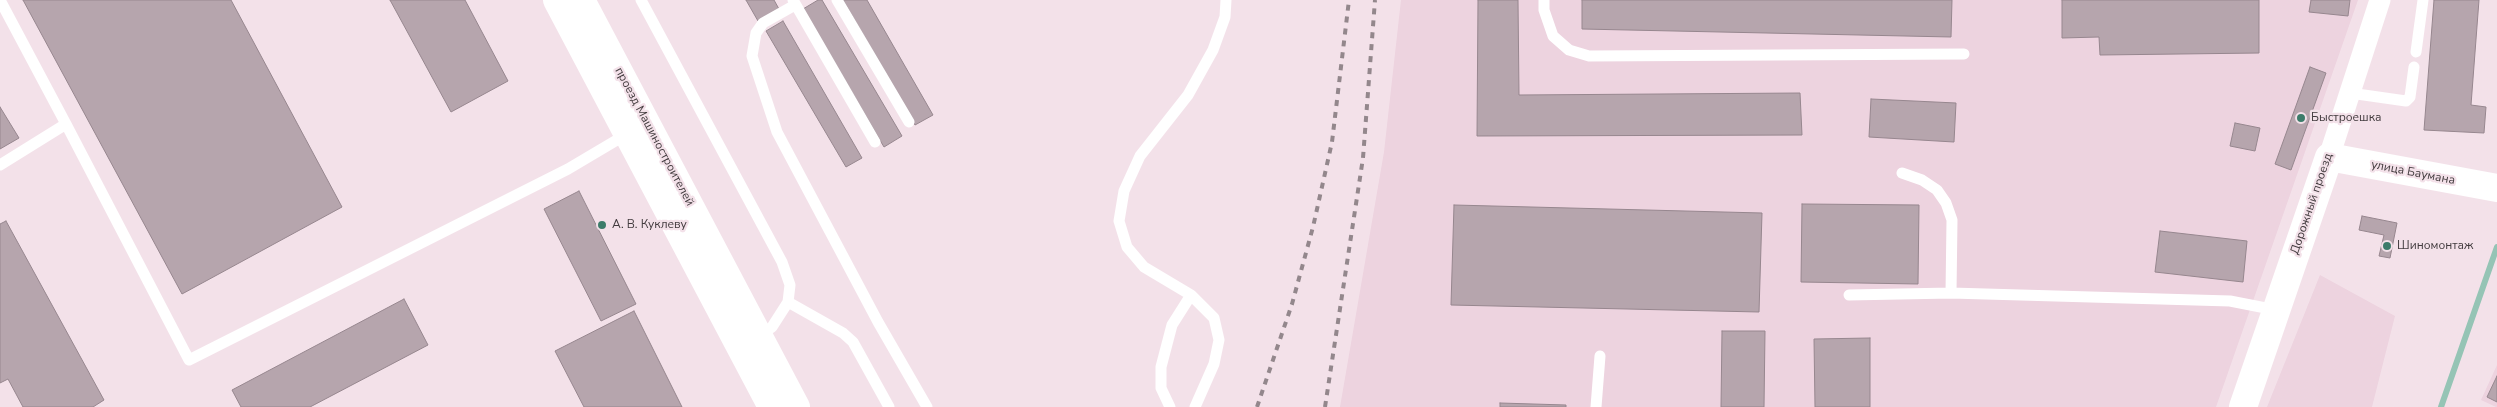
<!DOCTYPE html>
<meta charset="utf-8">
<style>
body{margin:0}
canvas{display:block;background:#f3e1e9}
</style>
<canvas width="2497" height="407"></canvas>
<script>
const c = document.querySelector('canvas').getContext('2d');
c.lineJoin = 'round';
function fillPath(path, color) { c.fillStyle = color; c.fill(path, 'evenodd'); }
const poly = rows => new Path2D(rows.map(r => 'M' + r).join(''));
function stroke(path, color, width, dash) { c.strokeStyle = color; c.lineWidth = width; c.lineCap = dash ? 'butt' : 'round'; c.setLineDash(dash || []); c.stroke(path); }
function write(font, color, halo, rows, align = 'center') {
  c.font = font + ' "Nunito Sans",sans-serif'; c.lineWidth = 4.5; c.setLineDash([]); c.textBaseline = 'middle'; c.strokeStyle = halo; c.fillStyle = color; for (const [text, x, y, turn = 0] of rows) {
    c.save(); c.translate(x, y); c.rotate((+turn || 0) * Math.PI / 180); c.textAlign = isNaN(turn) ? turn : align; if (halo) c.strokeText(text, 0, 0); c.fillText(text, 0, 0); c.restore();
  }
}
fillPath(poly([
 [1401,0,2358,0,2216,407,1340,407,1384,152],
 [2320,275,2395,316,2372,407,2267,407],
 [2497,365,2497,407,2496,407,2481,400]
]), '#edd3df');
stroke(poly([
 [2441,407,2497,247]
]), '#95c4b5', 6);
const building = poly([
 [23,0,231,0,342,207,182,294,23,0],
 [390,0,465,0,508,81,451,112,390,0],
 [746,0,774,0,779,9,758,21,746,0],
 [818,0,822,0,902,136,884,147,803,9,818,0],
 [843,0,867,0,933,115,915,125,843,0],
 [1478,0,1518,0,1519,95,1800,93,1802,135,1477,136,1478,0],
 [1582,0,1952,0,1951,37,1582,29,1582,0],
 [2062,0,2259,0,2259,53,2100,55,2099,37,2062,38,2062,0],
 [2311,0,2350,0,2348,16,2309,12,2311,0],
 [2434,0,2479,0,2471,105,2486,107,2484,133,2424,130,2434,0],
 [783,21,862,158,846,167,766,31,783,21],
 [2310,67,2326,73,2291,170,2275,164,2310,67],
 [1871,99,1956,103,1954,142,1869,137,1871,99],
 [0,107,19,138,0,149,0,107],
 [2235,123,2260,128,2255,151,2230,146,2235,123],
 [579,191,636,304,601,321,544,209,579,191],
 [1802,204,1919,205,1918,284,1801,282,1802,204],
 [1454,205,1762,213,1759,312,1451,305,1454,205],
 [2362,216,2397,223,2390,258,2379,256,2384,235,2359,230,2362,216],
 [6,221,104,400,93,407,23,407,8,379,0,383,0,224,6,221],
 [2160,231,2247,241,2243,282,2155,272,2160,231],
 [404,299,428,345,310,407,241,407,232,390,404,299],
 [634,311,682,407,584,407,555,351,634,311],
 [1722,331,1765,331,1764,407,1721,407,1722,331],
 [1870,338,1870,407,1815,407,1814,339,1870,338],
 [2497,376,2497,402,2487,397,2497,376],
 [1500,403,1566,405,1566,407,1500,407,1500,403]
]);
fillPath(building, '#b6a5ad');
stroke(building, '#97878f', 1);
stroke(poly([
 [0,0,66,124],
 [641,0,782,262,790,285,788,302,772,327,759,336],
 [793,0,875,142],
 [837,0,909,122],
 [1544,0,1544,10,1553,36,1569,50,1589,56,1964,54],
 [795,5,763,23,756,33,752,56,777,132,878,322,927,407],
 [2416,52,2423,0],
 [2350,93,2406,101,2410,97,2414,67],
 [0,165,66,124,189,360,568,169,627,134],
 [1902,173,1922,180,1937,190,1946,203,1952,220,1951,293],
 [1849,295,1951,293,2230,301,2276,310],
 [788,302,843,333,853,342,889,407],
 [1170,407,1161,388,1161,367,1172,325,1191,295],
 [1195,407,1214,364,1219,340,1214,318,1191,295,1144,267,1127,247,1119,221,1124,191,1140,156,1188,95,1213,50,1225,17,1226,0],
 [1596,407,1600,356]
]), '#fff', 11);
stroke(poly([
 [2329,157,2380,0]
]), '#fff', 21);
stroke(poly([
 [2243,407,2329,157,2497,188]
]), '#fff', 28);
stroke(poly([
 [557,0,772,407],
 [581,0,796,407]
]), '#fff', 28);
stroke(poly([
 [1257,407,1292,304,1313,227,1332,142,1349,0],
 [1325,407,1363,158,1375,0]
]), '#93878c', 4, [6, 6]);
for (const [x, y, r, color] of [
 [2301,118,5,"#3c7c6a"],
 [602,225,5,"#3c7c6a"],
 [2387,246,5,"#3c7c6a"]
]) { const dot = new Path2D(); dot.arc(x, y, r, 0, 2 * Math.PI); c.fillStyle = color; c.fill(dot); stroke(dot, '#f3e1e9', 2); }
write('12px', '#423b3e', '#f3e1e9', [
 ["Быстроешка",2311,118],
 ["А. В. Куклеву",612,225],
 ["Шиномонтаж",2397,246]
], 'left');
write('12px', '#423b3e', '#f3e1e9', [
 ["проезд Машиностроителей",654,137,62],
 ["улица Баумана",2413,173,11],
 ["Дорожный проезд",2312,204,-71]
]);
</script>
